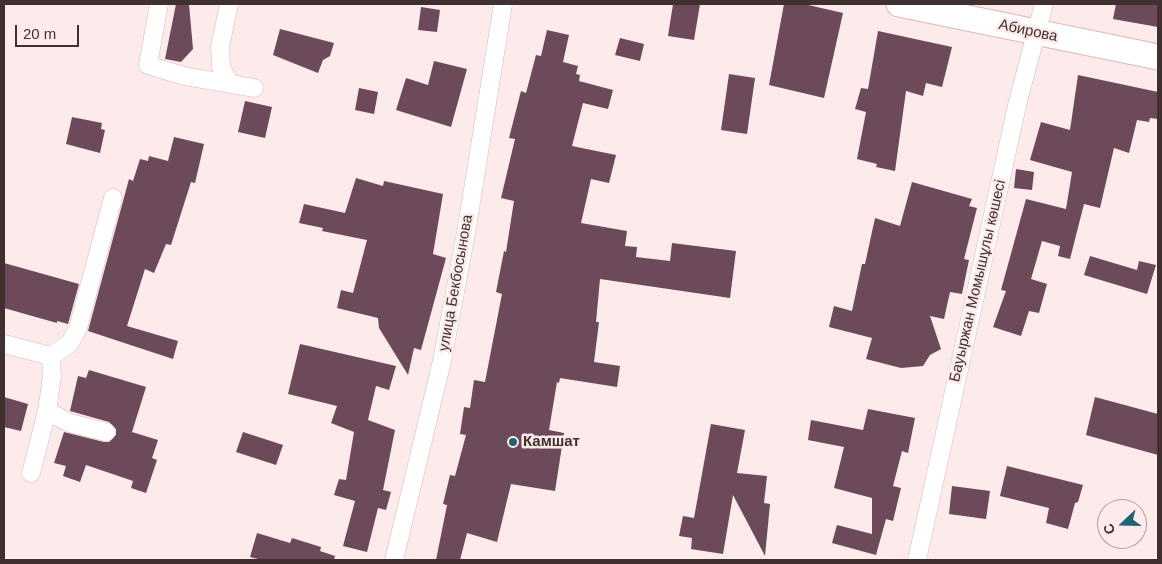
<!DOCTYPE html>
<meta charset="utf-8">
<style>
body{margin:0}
#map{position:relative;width:1162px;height:564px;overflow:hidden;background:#fcebea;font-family:Arial,sans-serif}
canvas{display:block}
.frame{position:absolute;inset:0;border:5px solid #40302f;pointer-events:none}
.north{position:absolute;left:1097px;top:499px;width:50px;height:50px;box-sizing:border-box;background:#fcebea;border:1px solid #b1a09f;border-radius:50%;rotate:249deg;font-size:14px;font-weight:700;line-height:20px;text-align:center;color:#40302f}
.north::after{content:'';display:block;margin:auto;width:18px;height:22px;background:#1f6375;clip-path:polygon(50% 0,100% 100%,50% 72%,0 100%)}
.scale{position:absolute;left:15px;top:25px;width:64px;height:22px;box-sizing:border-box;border:2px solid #40302f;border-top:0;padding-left:6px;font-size:15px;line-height:18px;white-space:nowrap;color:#40302f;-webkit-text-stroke:4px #fcebea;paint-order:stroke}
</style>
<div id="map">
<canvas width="1162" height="564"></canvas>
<div class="frame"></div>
<div class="north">С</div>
<div class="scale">20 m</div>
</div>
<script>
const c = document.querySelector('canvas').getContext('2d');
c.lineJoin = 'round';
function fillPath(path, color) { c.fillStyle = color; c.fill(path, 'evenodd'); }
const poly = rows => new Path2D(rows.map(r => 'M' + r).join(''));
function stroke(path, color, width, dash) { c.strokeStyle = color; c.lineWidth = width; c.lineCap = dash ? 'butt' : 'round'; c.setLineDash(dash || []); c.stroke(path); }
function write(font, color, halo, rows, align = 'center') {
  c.font = font + ' Arial,sans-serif'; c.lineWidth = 5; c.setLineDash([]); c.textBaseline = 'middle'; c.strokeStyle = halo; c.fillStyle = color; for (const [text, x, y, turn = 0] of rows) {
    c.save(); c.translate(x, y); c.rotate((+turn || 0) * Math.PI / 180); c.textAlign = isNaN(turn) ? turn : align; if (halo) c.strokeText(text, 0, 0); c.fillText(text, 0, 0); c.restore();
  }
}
fillPath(poly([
 [176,4,189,4,193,49,181,62,165,59],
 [673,4,700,4,694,40,668,36],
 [784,4,804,4,843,13,824,98,769,85],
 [1116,4,1158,4,1158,27,1113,19],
 [421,7,440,10,437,32,418,30],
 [280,29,334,43,330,56,323,60,318,73,273,55],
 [547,30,569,35,563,62,578,66,576,74,580,75,579,81,613,90,608,109,583,103,572,146,616,155,609,183,591,179,581,223,627,231,625,246,637,247,636,257,670,261,672,243,736,251,730,298,600,279,596,322,599,322,594,362,620,366,617,387,560,378,559,383,557,382,549,430,564,433,555,491,511,484,497,542,467,533,460,560,436,560,447,505,443,504,450,475,455,476,466,435,460,434,464,407,470,408,474,380,485,382,502,294,496,292,504,251,506,252,514,201,501,198,515,139,509,138,521,91,526,93,536,55,541,56],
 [878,31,952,47,942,87,926,83,923,96,906,91,895,171,876,167,877,164,857,159,866,112,855,109,861,88,868,89],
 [620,38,644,44,640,61,615,55],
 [434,61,467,69,451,127,396,110,406,78,428,85],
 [729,74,755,78,747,134,721,130],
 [1078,75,1158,92,1158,119,1150,118,1149,122,1137,120,1129,153,1114,148,1100,208,1084,204,1070,259,1058,256,1060,246,1042,241,1031,279,1047,284,1039,313,1029,311,1021,336,993,327,1006,291,1001,290,1026,199,1066,209,1072,172,1030,160,1041,122,1070,130],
 [359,88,378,92,374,114,355,110],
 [245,101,272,107,265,138,238,132],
 [72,117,102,123,101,129,105,130,100,153,66,144],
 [174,137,204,144,195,183,191,182,171,245,166,244,154,273,145,269,127,326,178,341,173,359,88,331,129,179,133,181,140,159,148,161,149,156,168,161],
 [1016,169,1034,172,1032,190,1014,188],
 [356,178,383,186,384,181,443,194,433,254,446,258,421,350,414,348,408,375,379,328,378,318,337,308,341,290,353,293,367,240,322,231,323,228,299,223,304,204,345,213],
 [912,182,972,199,969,206,977,208,964,259,969,260,962,294,950,292,944,319,930,316,941,349,930,355,923,366,901,368,866,359,872,338,829,327,834,306,852,311,862,264,865,264,875,218,900,226],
 [1090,256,1137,270,1139,261,1156,265,1147,294,1084,275],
 [4,263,79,284,68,324,57,321,57,323,4,308],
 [300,344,396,366,389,390,376,386,368,420,395,430,383,490,391,492,386,510,378,508,367,552,343,546,355,501,334,495,339,479,346,480,354,432,331,423,337,406,288,394],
 [89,370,146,387,132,432,158,440,152,458,157,460,146,493,131,488,133,481,86,465,80,482,63,476,66,466,54,463,64,432,104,442,109,442,116,435,116,429,109,422,70,411,78,376,86,378],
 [4,397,28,404,21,431,4,427],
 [1095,397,1158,414,1158,455,1086,435],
 [868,409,915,418,908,453,902,451,893,486,901,488,893,521,886,519,876,555,832,543,837,525,872,534,872,498,834,488,844,447,808,440,811,420,863,430],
 [711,424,745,430,737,473,767,476,764,503,770,504,765,556,733,495,723,554,691,549,692,538,679,536,683,516,694,518],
 [243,432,283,445,276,465,236,452],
 [1007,466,1083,485,1078,502,1075,503,1068,529,1046,523,1049,508,1000,496],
 [952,486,990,491,986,519,949,514],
 [257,533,290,543,292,538,321,547,320,551,335,556,334,560,262,560,250,557]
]), '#6c4a59');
const street = poly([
 [159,4,148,65,184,76,254,88],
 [229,4,220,47,221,67,230,84],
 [4,344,51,356,70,343,78,328,113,198],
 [47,411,70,423,106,432],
 [31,473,47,411,52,377,51,356],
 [394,560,442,361,466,233,503,4],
 [917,560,1018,101,1044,4]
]);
const secondary = poly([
 [899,4,1158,57]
]);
stroke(street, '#deb7b3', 19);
stroke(secondary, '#deb7b3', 27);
stroke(street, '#fff', 18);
stroke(secondary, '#fff', 25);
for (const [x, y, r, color] of [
 [513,442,5,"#1f6375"]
]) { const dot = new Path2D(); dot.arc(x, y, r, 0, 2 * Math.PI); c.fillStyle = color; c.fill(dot); stroke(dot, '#fcebea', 2); }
write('15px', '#40302f', '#fcebea', [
 ["Абирова",1028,31,12],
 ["Бауыржан Момышұлы көшесі",978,281,-77],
 ["улица Бекбосынова",456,283,-80]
]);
write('bold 15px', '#40302f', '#fcebea', [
 ["Камшат",523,442]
], 'left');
</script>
